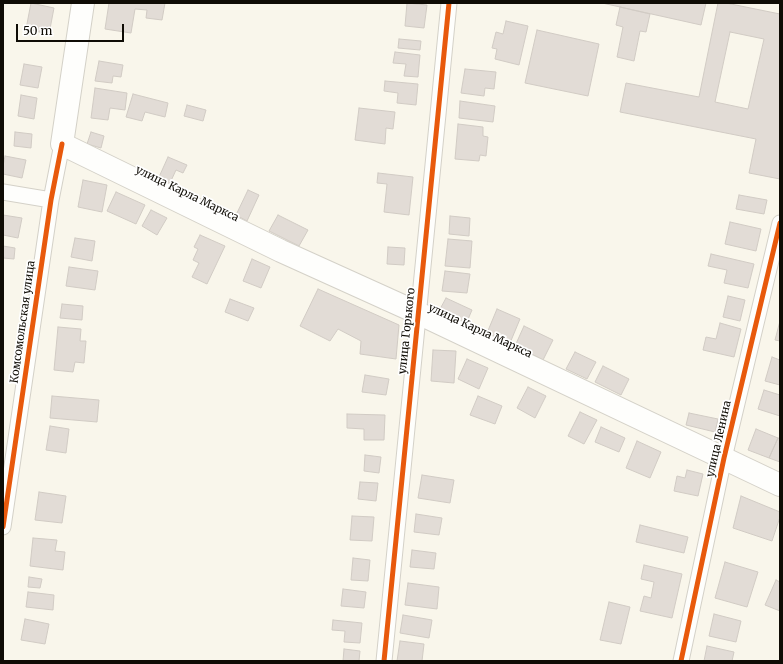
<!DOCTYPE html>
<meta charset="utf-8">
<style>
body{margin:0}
#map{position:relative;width:783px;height:664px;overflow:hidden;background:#f9f6eb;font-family:Merriweather,serif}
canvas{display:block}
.frame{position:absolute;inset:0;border:4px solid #0f0c05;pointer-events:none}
.scale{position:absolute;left:16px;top:24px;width:108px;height:18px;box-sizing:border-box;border:2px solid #0f0c05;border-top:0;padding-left:5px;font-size:12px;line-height:14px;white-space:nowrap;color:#0f0c05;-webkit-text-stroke:3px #fff;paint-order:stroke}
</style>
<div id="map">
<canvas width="783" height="664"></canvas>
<div class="frame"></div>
<div class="scale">50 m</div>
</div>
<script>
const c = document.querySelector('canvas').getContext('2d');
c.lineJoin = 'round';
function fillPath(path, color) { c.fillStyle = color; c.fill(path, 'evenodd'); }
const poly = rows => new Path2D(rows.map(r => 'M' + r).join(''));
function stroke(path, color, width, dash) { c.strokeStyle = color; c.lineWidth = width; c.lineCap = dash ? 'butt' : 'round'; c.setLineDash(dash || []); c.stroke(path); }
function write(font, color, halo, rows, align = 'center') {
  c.font = font + ' Merriweather,serif'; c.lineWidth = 3.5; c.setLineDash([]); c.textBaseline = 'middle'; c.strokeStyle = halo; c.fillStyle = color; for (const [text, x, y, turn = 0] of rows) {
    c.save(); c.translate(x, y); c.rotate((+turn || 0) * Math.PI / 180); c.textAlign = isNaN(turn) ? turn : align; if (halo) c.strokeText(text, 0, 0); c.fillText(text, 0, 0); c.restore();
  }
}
const building = poly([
 [31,3,54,8,49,34,26,29,31,3],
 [109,3,165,3,162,20,146,18,147,10,135,9,131,33,105,29,109,3],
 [407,3,427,5,424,28,405,26,407,3],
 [602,3,706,3,701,25,602,3],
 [718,3,726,3,780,14,780,179,749,173,756,139,620,112,626,83,699,97,718,3],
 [730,32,764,39,748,109,715,102,730,32],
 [620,7,650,14,646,32,640,31,634,61,617,57,623,27,616,25,620,7],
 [506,21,528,26,519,65,495,59,497,49,492,48,496,32,503,34,506,21],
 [537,30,599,44,588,96,525,83,537,30],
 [399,39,421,41,420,50,398,48,399,39],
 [395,52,420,55,418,77,404,76,406,64,393,63,395,52],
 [99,61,123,65,121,77,113,76,112,83,95,81,99,61],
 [24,64,42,67,38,88,20,85,24,64],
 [465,69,496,72,494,89,485,88,484,96,461,93,465,69],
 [385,81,418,84,416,105,397,103,398,93,384,91,385,81],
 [95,88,127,93,125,110,110,108,108,120,91,118,95,88],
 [133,94,168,103,165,117,145,112,142,121,126,117,133,94],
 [21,95,37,98,34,119,18,116,21,95],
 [460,101,495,106,493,122,459,118,460,101],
 [187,105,206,110,203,121,184,116,187,105],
 [359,108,395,112,393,129,386,128,385,144,355,140,359,108],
 [458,124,483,127,483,136,488,137,486,156,480,155,479,161,455,159,458,124],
 [15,132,32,134,31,148,14,146,15,132],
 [91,132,104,136,101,148,87,144,91,132],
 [5,156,26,160,22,178,3,174,3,166,5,156],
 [168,157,187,165,183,173,176,170,170,183,159,177,168,157],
 [378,173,413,177,409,215,384,212,387,184,377,183,378,173],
 [83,180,107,185,102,212,78,207,83,180],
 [248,190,259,195,247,221,236,215,248,190],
 [116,192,145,205,136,224,107,211,116,192],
 [739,195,767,200,764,214,736,209,739,195],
 [151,210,167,218,157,235,142,226,151,210],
 [3,215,22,218,18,238,3,235,3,215],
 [278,215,308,230,299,246,269,231,278,215],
 [450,216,470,218,469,236,449,234,450,216],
 [730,222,761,229,756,251,725,244,730,222],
 [200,235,225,246,207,284,192,277,199,263,193,260,198,249,194,247,200,235],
 [75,238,95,241,92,261,71,257,75,238],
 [448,239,472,241,470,268,445,266,448,239],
 [3,246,15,248,14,259,3,258,3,246],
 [388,247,405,248,404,265,387,264,388,247],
 [711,254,754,264,748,288,724,283,727,270,708,266,711,254],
 [252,259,270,267,261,288,243,281,252,259],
 [69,267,98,271,95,290,66,286,69,267],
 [445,271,470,274,467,293,442,291,445,271],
 [318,289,399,325,396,359,360,354,361,341,338,329,330,341,300,326,318,289],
 [728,296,745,300,740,321,723,317,728,296],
 [446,298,472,310,466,324,439,311,446,298],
 [230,299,254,308,248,321,225,312,230,299],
 [62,304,83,306,82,320,60,318,62,304],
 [497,309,520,319,510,343,487,333,497,309],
 [780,321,780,341,775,340,780,321],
 [720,323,741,329,734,357,703,350,706,337,716,339,720,323],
 [524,326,553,340,543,360,515,346,524,326],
 [58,327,81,329,80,341,86,341,84,363,75,362,73,372,54,370,58,327],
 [433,350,456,351,454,383,431,381,433,350],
 [575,352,596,362,587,379,566,369,575,352],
 [772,357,780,360,780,385,765,381,772,357],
 [467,359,488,368,479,389,458,379,467,359],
 [603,366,629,379,621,395,595,382,603,366],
 [365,375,389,379,386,395,362,392,365,375],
 [528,387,546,396,535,418,517,408,528,387],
 [764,390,780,395,780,416,758,409,764,390],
 [52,396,99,400,97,422,50,418,52,396],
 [478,396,502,406,495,424,470,415,478,396],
 [580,412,597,420,584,444,568,436,580,412],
 [689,413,718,419,715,432,686,425,689,413],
 [347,414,385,415,384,440,364,440,364,429,347,428,347,414],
 [50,426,69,429,66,453,46,450,50,426],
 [601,427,625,438,619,452,595,442,601,427],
 [756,429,778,438,769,458,748,450,756,429],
 [778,438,780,439,780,462,769,458,778,438],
 [637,441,661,452,650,478,626,468,637,441],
 [365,455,381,457,379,473,364,471,365,455],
 [687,470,703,474,698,496,674,491,677,476,685,478,687,470],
 [422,475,454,480,450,503,418,498,422,475],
 [360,482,378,483,376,501,358,499,360,482],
 [39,492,66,496,62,523,35,520,39,492],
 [741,496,780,512,780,517,772,541,733,528,741,496],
 [416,514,442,518,439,535,414,532,416,514],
 [352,516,374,517,372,541,350,540,352,516],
 [640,525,688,537,684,553,636,542,640,525],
 [33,538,57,540,55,551,65,552,63,570,30,566,33,538],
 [412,550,436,553,434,569,410,567,412,550],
 [353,558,370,560,368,581,351,580,353,558],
 [725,562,758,572,747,607,715,598,725,562],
 [644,565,682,574,672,618,640,611,644,596,651,598,654,582,641,579,644,565],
 [29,577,42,579,40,588,28,587,29,577],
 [776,580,780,582,780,611,765,605,776,580],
 [408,583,439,587,437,609,405,605,408,583],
 [343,589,366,592,364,608,341,606,343,589],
 [28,592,54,595,53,610,26,607,28,592],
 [609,602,630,607,621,644,600,640,609,602],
 [714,614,741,621,736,642,709,636,714,614],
 [403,615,432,620,429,638,400,633,403,615],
 [25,619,49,624,45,644,21,640,25,619],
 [333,620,362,623,360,643,344,642,345,631,332,630,333,620],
 [400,641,424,644,422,661,397,661,400,641],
 [707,646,734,652,732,661,704,661,707,646],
 [344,649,360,651,359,661,343,661,344,649]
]);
fillPath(building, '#e2dcd6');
stroke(building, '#d1cbc4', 1);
const street = poly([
 [3,192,51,200],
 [3,527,51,200,62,144],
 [384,661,449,3],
 [681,661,724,458,780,223]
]);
const secondary = poly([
 [83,3,62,144,281,251,418,313,780,485]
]);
stroke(street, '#d4d1c8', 17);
stroke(secondary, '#d4d1c8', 24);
stroke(street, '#fefefc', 15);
stroke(secondary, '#fefefc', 22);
stroke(poly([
 [3,527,51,200,62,144],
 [384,661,449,3],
 [681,661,724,458,780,223]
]), '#e8590c', 5);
write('11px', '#0f0c05', '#fff', [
 ["улица Карла Маркса",187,194,26],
 ["Комсомольская улица",23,322,-82],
 ["улица Горького",407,331,-84],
 ["улица Карла Маркса",480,331,25],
 ["улица Ленина",719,439,-77]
]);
</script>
